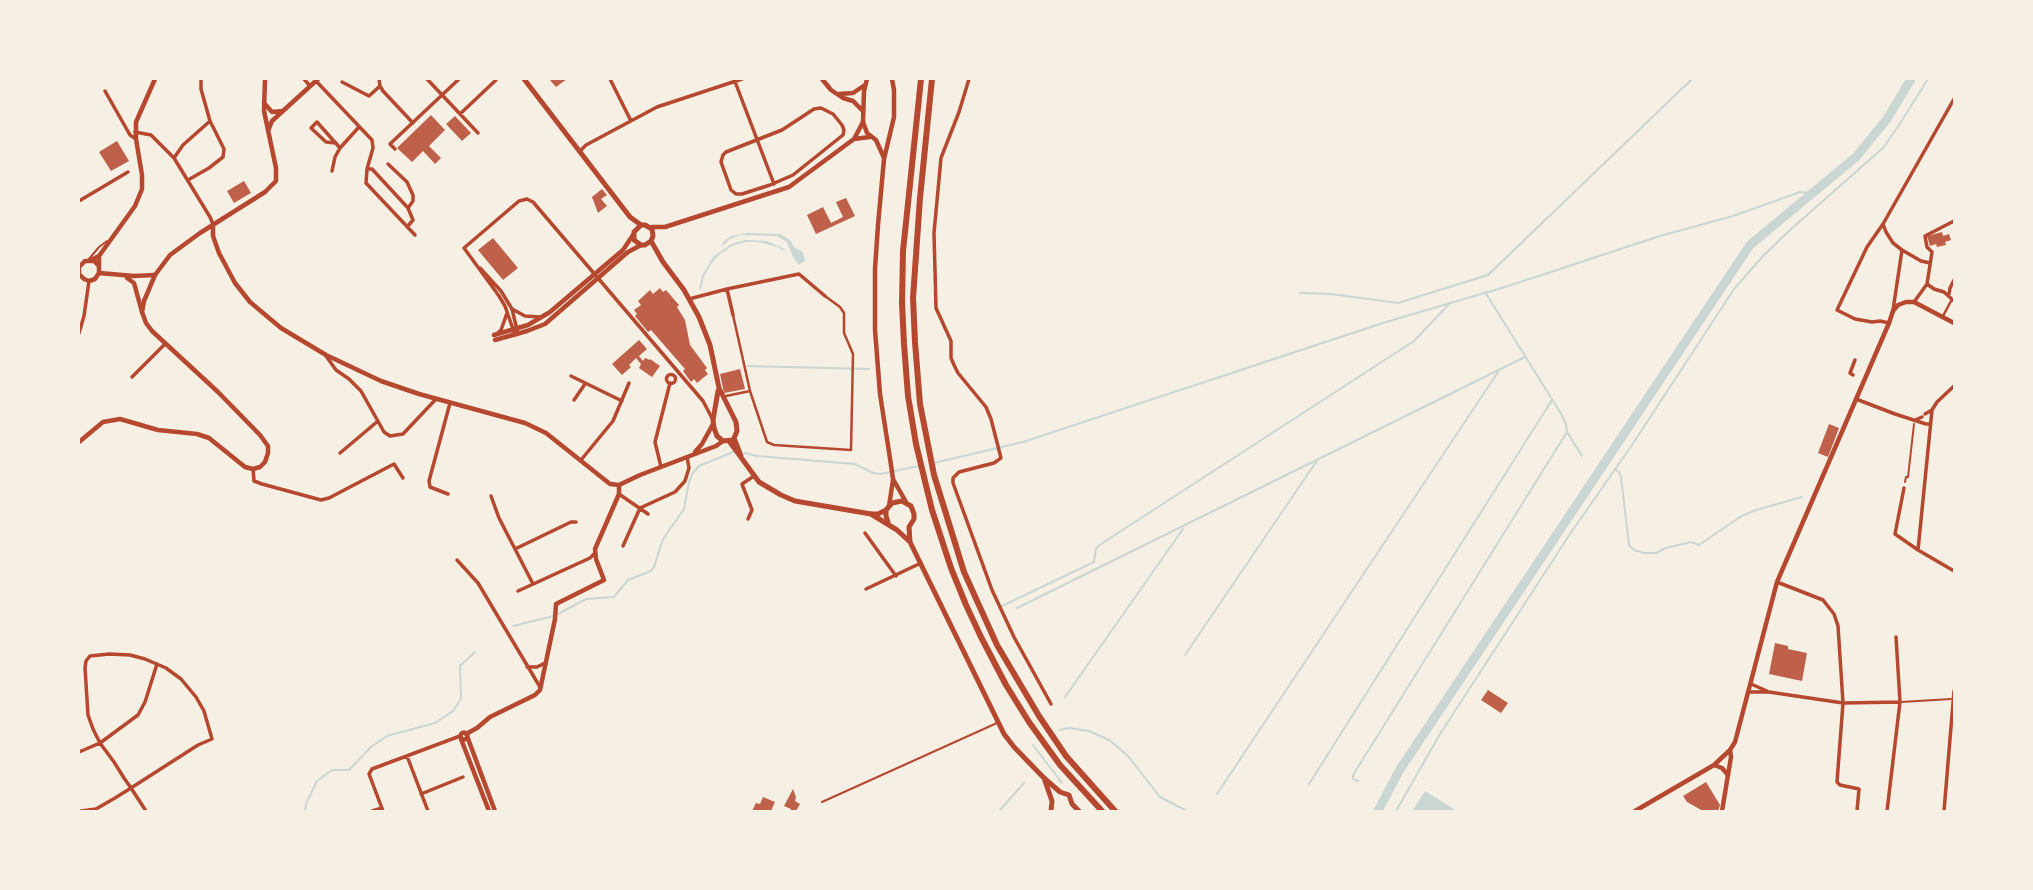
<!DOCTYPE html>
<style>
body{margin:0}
#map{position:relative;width:2033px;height:890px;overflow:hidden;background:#f6efe4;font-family:"Open Sans",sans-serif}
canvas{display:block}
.frame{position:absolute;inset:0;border:80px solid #f6efe4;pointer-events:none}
</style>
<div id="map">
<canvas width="2033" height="890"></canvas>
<div class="frame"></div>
</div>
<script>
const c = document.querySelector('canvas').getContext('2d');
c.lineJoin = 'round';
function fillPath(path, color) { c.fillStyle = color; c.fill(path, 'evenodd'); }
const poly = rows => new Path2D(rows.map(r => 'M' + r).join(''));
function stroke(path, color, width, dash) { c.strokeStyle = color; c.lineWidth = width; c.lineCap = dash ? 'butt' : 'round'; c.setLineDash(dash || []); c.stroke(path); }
fillPath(poly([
 [747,233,780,234,790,240,794,247,803,252,805,261,799,265,793,257,787,242,777,236,740,235,730,239,720,248,724,241,731,236],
 [745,240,767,241,786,250,784,251,778,247,759,242,745,242,732,246,720,254,711,264,704,276,701,289,699,290,702,276,713,257,731,244],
 [1425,791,1457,811,1416,811,1413,810]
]), '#c9d6d2');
stroke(poly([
 [1485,292,1560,412,1566,424,1567,432,1582,456],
 [1300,293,1331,294,1398,303,1488,275,1692,79],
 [747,366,869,369],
 [745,453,757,456,855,464,873,473,880,474,919,466],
 [934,463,1023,442,1386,322,1505,287,1660,236,1733,216,1800,192,1807,193,1808,196],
 [1615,469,1619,472,1621,477,1629,545,1634,550,1644,553,1656,553,1666,548,1691,542,1699,545,1740,517,1756,510,1802,497],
 [1002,606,1094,562,1096,548,1101,544,1414,341,1450,303],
 [1017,608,1525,357],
 [558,614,586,599,614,597,628,580,651,571,654,567,663,539,684,509,689,482,693,473,699,466,733,452],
 [513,626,553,616],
 [1185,655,1318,459],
 [1065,697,1183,529],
 [1060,730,1069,728,1089,731,1109,740,1127,755,1160,797,1187,811],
 [1033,745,1062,783],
 [1358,781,1353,779,1353,775,1567,432],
 [1309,784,1552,400],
 [1217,794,1498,372],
 [305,811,306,804,317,781,332,770,349,770,371,747,387,736,435,723,453,711,461,699,460,666,475,652],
 [999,811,1024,783],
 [1396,811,1440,734,1570,534,1632,445,1734,289,1763,256,1790,230,1883,148,1899,125,1928,79]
]), '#c9d6d2', 2);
stroke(poly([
 [1378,811,1399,771,1750,245,1856,157,1887,119,1911,79]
]), '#c9d6d2', 9);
fillPath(poly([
 [549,79,567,79,556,87],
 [431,115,445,130,429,146,441,158,435,164,423,151,412,162,397,148],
 [455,116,471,133,462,141,446,124],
 [117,141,129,161,111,171,99,152],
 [244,181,251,193,234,203,227,191],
 [602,189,607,195,601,199,607,206,598,213,592,197],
 [846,198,855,216,816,234,807,215,823,207,831,223,843,217,836,202],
 [1942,232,1943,236,1949,234,1951,240,1945,242,1946,245,1937,247,1936,244,1930,246,1927,236],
 [493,238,518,268,503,280,478,250],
 [660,288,663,292,666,290,679,305,677,307,685,320,690,345,707,368,705,370,708,374,697,383,694,379,691,382,683,371,685,369,651,330,648,332,635,316,637,314,634,310,641,305,638,301,650,290,653,294],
 [639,340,647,349,639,356,643,361,645,358,650,360,650,359,660,366,652,377,639,368,641,364,636,358,629,365,631,367,622,375,612,364],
 [740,369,745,389,724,393,720,374],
 [1829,424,1839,428,1828,457,1818,453],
 [1775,643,1788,646,1788,649,1807,653,1802,681,1769,674],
 [1488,690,1508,703,1501,713,1481,700],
 [1706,782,1720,805,1718,811,1703,811,1687,802,1683,796],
 [793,789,796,797,795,801,800,804,796,811,790,811,791,809,784,806],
 [763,797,775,802,771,811,752,811,756,803,760,804]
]), '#bf614a');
stroke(poly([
 [1905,482,1906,477,1908,477,1914,424]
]), '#b5482f', 2);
stroke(poly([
 [89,259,99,247,107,241],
 [1901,702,1951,699],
 [822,802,997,723]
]), '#b5482f', 2);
stroke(poly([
 [733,315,750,391,767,442,774,445,851,450,853,354,844,333,844,313,840,307,825,296],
 [1943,316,1951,301],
 [726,396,750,391]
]), '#b5482f', 2.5);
stroke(poly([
 [304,79,310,86],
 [379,79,380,86,383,91,413,123],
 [427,79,478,133],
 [610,79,631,121],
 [734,79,774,184],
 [969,79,959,112,941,158,934,233,936,308,951,341,951,358,954,365,958,373,986,407,991,419,1001,458,994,463,959,472,953,478,953,483,992,590,1014,637,1051,704],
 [316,81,372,140,373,148,367,169,366,183,415,235],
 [342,82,369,96,380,86],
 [105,91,130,135,136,139],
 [821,108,833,114,842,125,844,130,843,135,793,175,770,185,742,194,736,194,731,190,721,162,723,155,726,152,782,130,814,109,821,108],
 [460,114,496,80],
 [135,132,151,135,174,158,210,217,213,224],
 [336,143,326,142,311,128,317,122,340,148],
 [395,149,390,144,459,79],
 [580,151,586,145,657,107,742,79],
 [174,158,183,145,210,121,201,89,201,79],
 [388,164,407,182,413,195,413,201,408,208,413,220,407,227],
 [368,169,372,169,408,208],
 [332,171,335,157,340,148,359,127],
 [188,180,209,168,223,157,224,149,210,121],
 [79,201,128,172],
 [1883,224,1886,232,1893,243,1902,250,1921,261,1930,263],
 [480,268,501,291,512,309,518,334],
 [1927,284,1932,252,1927,247,1925,236,1954,221],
 [727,289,799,274,825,296],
 [1949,294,1950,288,1954,280],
 [689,299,727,289,733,315],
 [1914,302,1927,284,1934,289,1944,292,1954,301],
 [512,309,525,316,541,317],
 [1893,310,1902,250],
 [1889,323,1880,321,1872,322,1855,319,1837,310,1867,247,1883,224,1954,99],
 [79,333,84,316,89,281],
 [497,334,501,330,507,313],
 [515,335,505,306,499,296,464,248,519,201,527,199,533,202,703,401,713,420],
 [326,356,336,370,349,379,361,391,384,432,390,436,403,434,436,399],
 '666.5 379a4.5 4.5 0 1 1 9 0a4.5 4.5 0 1 1-9 0Z',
 [1853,375,1850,373,1855,360],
 [571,376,622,401],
 [132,377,165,344],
 [1856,399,1895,414,1926,424,1930,424],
 [574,400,585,384],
 [1925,414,1932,410,1937,402,1954,386],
 [1915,420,1922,417],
 [340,453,378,421],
 [581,460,613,421,629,383],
 [661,467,655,442,670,383],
 [253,469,254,481,262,484,321,500,329,498,394,464,403,478],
 [1904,488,1895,534,1918,550,1954,571],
 [448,494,430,487,429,481,450,403],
 [619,494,648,514],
 [491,496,499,518,533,584],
 [748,519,752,510,742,484,754,476],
 [865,533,896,576],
 [623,546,640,508,675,492,685,481,689,468,687,457],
 [515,549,571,522,576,522],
 [1918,550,1932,410],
 [457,560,478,583,540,687],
 [1777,582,1823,600,1834,614,1838,626,1843,703,1837,782,1840,785,1859,789,1857,811],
 [866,589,921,563],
 [518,591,590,558,595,553],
 [527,667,537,667,545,663],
 [1751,684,1767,691],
 [1749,692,1769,692,1843,703,1900,702],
 [79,752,100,743,138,715,145,702,157,664],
 [407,756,428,811],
 [421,794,463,777],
 [81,811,96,809,115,798,131,788,198,745,212,739,204,711,196,697,181,679,166,668,145,659,130,655,109,654,90,656,86,661,85,668,88,715,93,729,100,743,114,762,124,778,131,788,146,811],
 [372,811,382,808],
 [383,811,369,774,372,769,460,736],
 [1887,811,1900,702,1896,637],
 [1944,811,1954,691]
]), '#b5482f', 3.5);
stroke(poly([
 [822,79,831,90,843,98,853,101,863,111],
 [839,94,853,93,865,85],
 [854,139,870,137],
 [213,224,213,236,219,253,235,283,250,302,281,328,326,355,381,381,419,394,525,423,546,433,610,484,619,485],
 [652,227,665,227,789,187,854,139,863,122],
 [91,260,99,256,135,206,142,189,142,175,136,139,136,122,155,79],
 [99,266,94,261,85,261,79,267,79,274,84,279,89,281,95,279,99,273,99,256],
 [99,273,134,276,155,275],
 [127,278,134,283,142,312],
 [494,335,528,325,550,312,623,250,633,235],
 [495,340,527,331,545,324,628,252,641,245],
 [695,452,702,444,713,424],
 [619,485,640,475,716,446,723,441],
 '460.5 736a3.5 3.5 0 1 1 7 0a3.5 3.5 0 1 1-7 0Z',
 [466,734,477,728,490,717,535,695,540,690,555,619,556,604,604,580,596,559,595,549,619,494,619,485],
 [467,736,495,811],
 [461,739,489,811],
 [1722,811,1731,757,1730,750]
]), '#b5482f', 4.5);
stroke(poly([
 [867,79,864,91,863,122,867,133,876,140,884,158],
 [892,79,894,90,894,117,884,159,878,225,875,269,875,330,880,394,891,465,893,479,906,502],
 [264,103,272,112,283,111],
 [268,131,272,121,318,79],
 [79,442,103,422,120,419,158,430,197,434,209,438,245,467,253,469,260,467,265,462,268,453,268,446,260,435,218,392,152,331,146,323,142,312,144,301,155,275,170,255,200,233,265,192,276,181,276,168,264,111,265,79],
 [889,506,893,480],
 [1714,765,1722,768,1728,775],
 [1635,811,1714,765,1730,750,1735,742,1777,582,1889,323,1893,311,1898,305,1906,302,1914,302,1954,323]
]), '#b5482f', 4.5);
stroke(poly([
 [524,79,630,217,641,225,645,225,652,229,653,236,651,241,645,245,641,245,634,240,634,232,641,225],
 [651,241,663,262,684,290,699,317,710,345,719,388,736,422,737,431,734,438,741,456],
 [718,391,713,420,714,428,717,436,723,441,732,440],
 [729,441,759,482,781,495,795,501,871,514,878,514,886,510],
 [871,514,897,530,910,542,1004,734,1014,747,1044,778,1060,792,1069,795,1072,804,1079,811],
 [888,522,886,516,886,510,892,503,902,501,911,506,914,514,914,519,909,527,910,542],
 [1045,781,1052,801,1051,811]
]), '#b5482f', 5);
stroke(poly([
 [921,79,903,251,902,303,904,344,908,396,916,444,932,510,951,568,966,605,981,637,1006,685,1029,722,1060,765,1102,811],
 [932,79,920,198,913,298,915,342,920,404,934,475,964,572,997,645,1039,716,1066,756,1115,811]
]), '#b5482f', 6);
</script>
